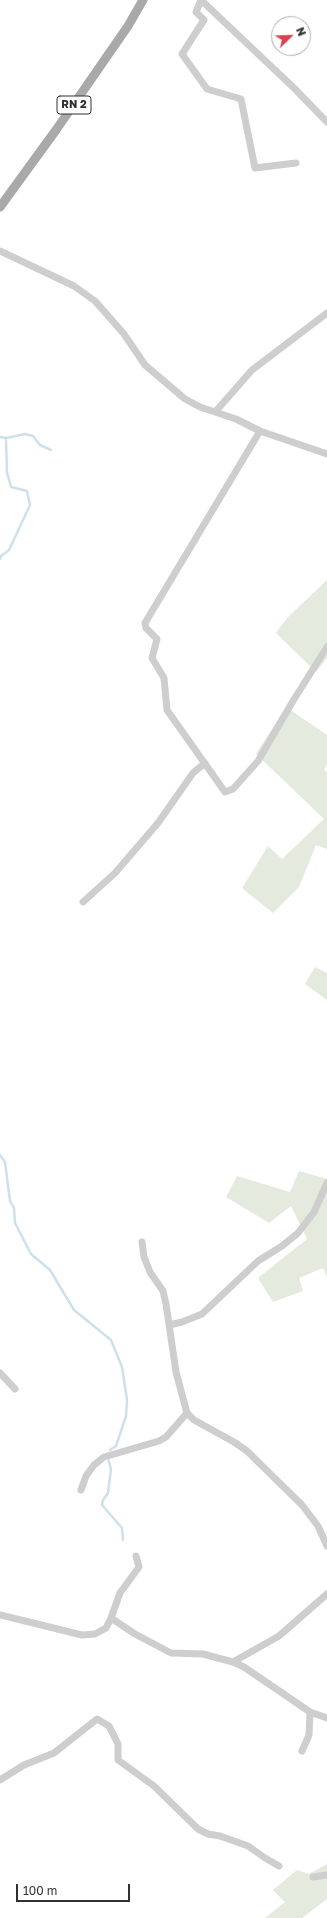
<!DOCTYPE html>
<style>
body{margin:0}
#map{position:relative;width:327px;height:1918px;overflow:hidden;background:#fff;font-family:"Golos Text",sans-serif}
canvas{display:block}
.north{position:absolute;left:271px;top:16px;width:40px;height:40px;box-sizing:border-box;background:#fff;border:1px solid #adadad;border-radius:50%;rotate:67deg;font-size:11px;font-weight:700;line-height:16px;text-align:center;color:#313131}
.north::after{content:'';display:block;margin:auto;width:14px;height:18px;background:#db4051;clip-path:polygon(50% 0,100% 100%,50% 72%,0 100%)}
.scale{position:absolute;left:16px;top:1884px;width:114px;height:18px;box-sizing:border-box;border:2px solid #313131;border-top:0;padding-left:5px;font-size:12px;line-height:14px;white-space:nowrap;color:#313131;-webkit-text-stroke:3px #fff;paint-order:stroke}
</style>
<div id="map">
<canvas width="327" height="1918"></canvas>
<div class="north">N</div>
<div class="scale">100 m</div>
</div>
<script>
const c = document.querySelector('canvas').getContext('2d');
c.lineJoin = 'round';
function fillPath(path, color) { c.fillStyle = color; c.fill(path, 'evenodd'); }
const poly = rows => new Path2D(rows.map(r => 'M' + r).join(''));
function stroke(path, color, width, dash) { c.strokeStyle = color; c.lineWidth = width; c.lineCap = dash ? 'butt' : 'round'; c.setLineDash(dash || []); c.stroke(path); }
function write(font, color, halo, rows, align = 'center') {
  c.font = font + ' "Golos Text",sans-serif'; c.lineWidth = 4; c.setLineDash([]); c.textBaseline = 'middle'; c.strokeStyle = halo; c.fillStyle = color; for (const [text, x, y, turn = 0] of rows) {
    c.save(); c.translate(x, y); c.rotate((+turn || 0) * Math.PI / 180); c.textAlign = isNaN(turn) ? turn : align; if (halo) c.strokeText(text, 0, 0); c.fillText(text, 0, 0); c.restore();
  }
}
fillPath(poly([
 [327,580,327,658,316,672,276,633,287,618],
 [286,707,327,735,327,764,324,770,327,772,327,849,316,845,299,887,273,913,242,888,268,846,282,859,324,819,256,754],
 [315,967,327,973,327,1000,305,984],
 [299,1171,327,1179,327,1277,323,1268,299,1278,303,1291,273,1302,258,1278,307,1239,291,1206,269,1223,226,1197,237,1176,290,1192],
 [327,1864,327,1899,302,1918,265,1918,285,1902,273,1890,297,1870,309,1874]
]), '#e4eadd');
stroke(poly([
 [0,437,6,438,25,434,33,436,40,445,51,450],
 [0,559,1,556,9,550,30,505,27,491,11,487,7,472,6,438],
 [0,1155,5,1162,10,1201,14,1208,15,1223,31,1254,50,1270,74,1310,111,1340,122,1367,127,1400,126,1416,116,1446,110,1450],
 [108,1458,111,1469,108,1493,103,1500,102,1505,122,1528,123,1540]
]), '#cee1eb', 2.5);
stroke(poly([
 [201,0,196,12,204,20,182,54,207,89,241,99,255,168,296,163],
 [201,0,294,88,327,122],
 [0,251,74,286,95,301,124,334,145,365,185,399,200,407,236,419,260,431,327,454],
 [216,411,252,370,327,313],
 [260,431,145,623,146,628,157,639,152,658,164,678,167,710,225,792,233,789,258,761,293,701,327,647],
 [83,902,115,873,158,823,193,773,205,763],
 [142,1242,144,1257,150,1272,163,1291,166,1304,176,1372,187,1413,194,1420,234,1442,247,1451,302,1505,318,1526,327,1546],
 [169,1325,182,1322,202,1314,258,1261,282,1246,298,1233,314,1212,327,1183],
 [0,1373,15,1389],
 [81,1490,86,1476,94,1465,104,1457,159,1441,166,1437,187,1413],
 [0,1615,82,1635,95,1634,106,1628,111,1618,135,1634,171,1653,203,1654,233,1662,279,1636,327,1594],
 [111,1618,120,1593,139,1567,136,1556],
 [233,1662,244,1667,310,1712,327,1718],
 [302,1751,309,1735,310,1712],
 [0,1780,24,1765,54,1753,97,1719,109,1726,118,1744,118,1760,154,1786,198,1829,208,1834,220,1836,248,1846,265,1858,279,1866],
 [313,1877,327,1875]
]), '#cecece', 7);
stroke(poly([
 [0,207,56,130,128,26,143,0]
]), '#a9a9a9', 9);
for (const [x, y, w] of [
 [74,105,34]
]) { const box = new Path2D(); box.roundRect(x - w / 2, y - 9, w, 18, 3); c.fillStyle = '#fff'; c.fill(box); stroke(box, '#313131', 1); }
write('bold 11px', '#313131', null, [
 ["RN 2",74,105]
]);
</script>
